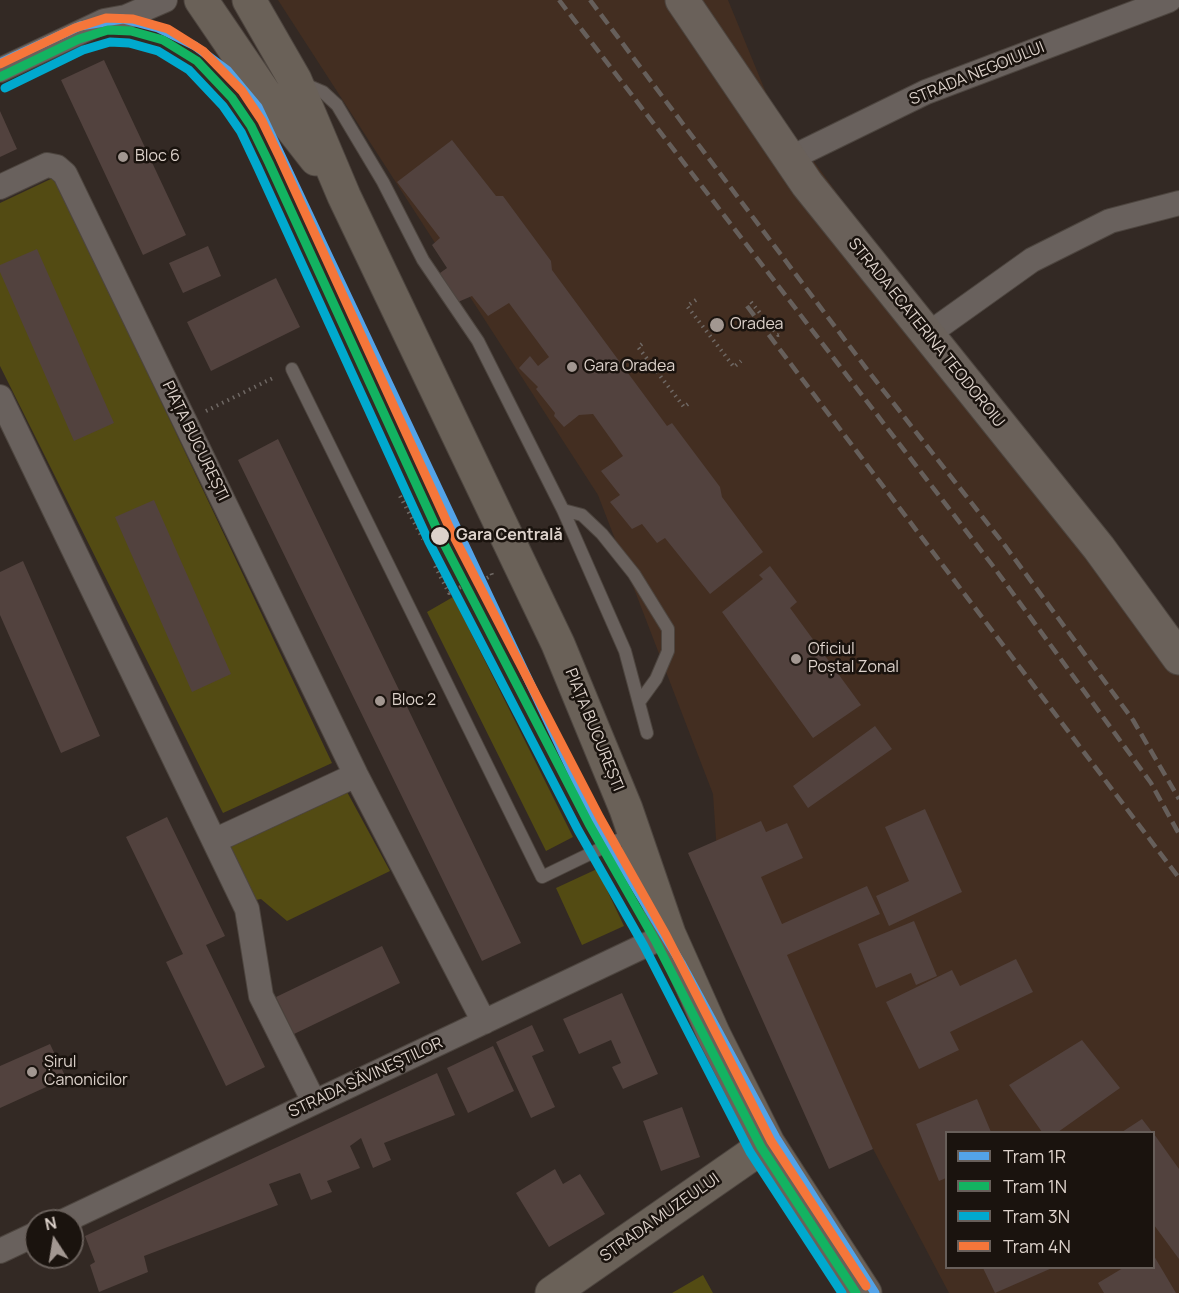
<!DOCTYPE html>
<meta charset="utf-8">
<style>
body{margin:0}
#map{position:relative;width:1179px;height:1293px;overflow:hidden;background:#332924;font-family:Manrope,sans-serif}
canvas{display:block}
.legend{position:absolute;left:945px;top:1131px;width:210px;height:138px;box-sizing:border-box;background:#1a130e;border:2px solid #685f5a;margin:0;padding:8px 10px;list-style:none;font-size:18px;color:#ddd2cb}
.legend li{display:flex;align-items:center;gap:12px;height:30px}
.legend b{width:30px;border:2px solid #685f5a}
.north{position:absolute;left:24px;top:1209px;width:60px;height:60px;box-sizing:border-box;background:#1a130e;border:2px solid #685f5a;border-radius:50%;rotate:348deg;font-size:16px;font-weight:700;line-height:24px;text-align:center;color:#ddd2cb}
.north::after{content:'';display:block;margin:auto;width:21px;height:27px;background:#a29791;clip-path:polygon(50% 0,100% 100%,50% 72%,0 100%)}
</style>
<div id="map">
<canvas width="1179" height="1293"></canvas>
<ul class="legend">
<li><b style="height:8px;background:#53a3e8"></b>Tram 1R</li>
<li><b style="height:8px;background:#13b361"></b>Tram 1N</li>
<li><b style="height:8px;background:#00a9ce"></b>Tram 3N</li>
<li><b style="height:8px;background:#f5763a"></b>Tram 4N</li>
</ul>
<div class="north">N</div>
</div>
<script>
const c = document.querySelector('canvas').getContext('2d');
c.lineJoin = 'round';
function fillPath(path, color) { c.fillStyle = color; c.fill(path, 'evenodd'); }
const poly = rows => new Path2D(rows.map(r => 'M' + r).join(''));
function stroke(path, color, width, dash) { c.strokeStyle = color; c.lineWidth = width; c.lineCap = dash ? 'butt' : 'round'; c.setLineDash(dash || []); c.stroke(path); }
function write(font, color, halo, rows, align = 'center') {
  c.font = font + ' Manrope,sans-serif'; c.lineWidth = 5; c.setLineDash([]); c.textBaseline = 'middle'; c.strokeStyle = halo; c.fillStyle = color; for (const [text, x, y, turn = 0] of rows) {
    c.save(); c.translate(x, y); c.rotate((+turn || 0) * Math.PI / 180); c.textAlign = isNaN(turn) ? turn : align; if (halo) c.strokeText(text, 0, 0); c.fillText(text, 0, 0); c.restore();
  }
}
fillPath(poly([
 [278,0,728,0,769,100,1179,662,1179,1293,949,1293,717,853,713,794,598,495],
 [946,1132,1154,1132,1154,1268,946,1268]
]), '#432e21');
fillPath(poly([
 [55,177,332,763,223,813,0,366,0,203],
 [453,597,573,837,546,851,427,612],
 [346,790,390,871,287,921,261,899,251,901,226,848],
 [597,869,624,926,582,945,556,888],
 [703,1275,713,1293,672,1293]
]), '#534b13');
fillPath(poly([
 [104,60,186,235,143,255,61,80],
 [0,111,17,149,0,157],
 [452,140,496,196,503,196,551,261,552,270,667,426,672,423,720,487,722,497,763,552,710,594,665,538,657,543,642,524,632,529,610,502,620,495,601,471,623,456,593,414,579,415,564,427,554,416,555,413,536,389,538,387,519,368,530,356,538,366,549,357,509,303,488,316,472,296,458,302,440,273,447,268,432,245,440,238,397,182],
 [208,246,221,276,183,293,169,263],
 [37,249,114,423,74,441,0,272,0,265],
 [276,278,300,327,211,371,187,322],
 [278,439,521,943,482,961,238,460],
 [154,500,231,674,192,692,115,517],
 [23,561,100,736,61,753,0,615,0,572],
 [770,566,797,602,790,608,861,705,813,738,722,612,763,579,759,575],
 [875,726,892,749,808,808,793,786],
 [925,809,962,892,889,926,876,896,909,881,885,827],
 [167,817,225,936,206,945,265,1067,226,1086,166,962,183,954,126,837],
 [761,821,766,832,787,823,803,858,761,877,782,924,867,886,880,914,787,955,873,1149,829,1169,688,853],
 [914,921,937,976,916,985,911,973,876,988,858,944],
 [382,946,400,983,294,1034,276,997],
 [1016,959,1033,992,950,1032,959,1050,919,1069,886,1002,952,970,960,986],
 [622,993,658,1074,623,1089,612,1067,621,1063,611,1040,579,1054,563,1019],
 [532,1025,544,1051,532,1056,555,1107,531,1118,496,1042],
 [1082,1040,1120,1088,1058,1132,1042,1132,1009,1085],
 [50,1044,66,1078,0,1108,0,1066],
 [493,1046,514,1091,468,1113,447,1068],
 [437,1073,455,1115,384,1143,391,1160,373,1168,361,1138,350,1146,360,1168,327,1181,332,1192,311,1200,300,1173,269,1184,278,1205,144,1256,148,1272,99,1292,90,1265,95,1262,85,1236],
 [977,1099,991,1132,946,1132,946,1178,939,1181,916,1124],
 [682,1107,700,1157,661,1171,643,1121],
 [1142,1119,1152,1132,1122,1132],
 [1154,1134,1179,1169,1179,1259,1154,1225],
 [555,1169,563,1184,580,1174,605,1214,549,1247,516,1193],
 [1154,1256,1176,1293,1104,1293,1098,1283,1123,1268,1154,1268],
 [983,1268,1052,1268,995,1293]
]), '#52423e');
const lane = poly([
 [302,83,323,92,337,105,383,182,423,260,478,341,563,510,625,651,647,733],
 [292,369,542,877,633,833],
 [563,510,582,515,602,534,634,574,668,629,668,651,656,679,640,701]
]);
const street = poly([
 [0,70,104,21,126,17,165,0],
 [789,159,926,92,1169,0],
 [0,187,47,165,57,167,65,174,356,775,484,1022],
 [927,335,1032,260,1110,221,1179,203],
 [0,397,247,909,261,996,314,1102],
 [216,840,356,775],
 [64,1221,669,934],
 [0,1251,36,1234]
]);
const secondary = poly([
 [682,0,807,184,1099,548,1179,658]
]);
const primary = poly([
 [201,0,265,94,316,159],
 [249,0,295,80,344,196,558,644,626,809,669,934,714,1035,768,1143,865,1293],
 [552,1293,768,1143]
]);
stroke(lane, '#4d453f', 14);
stroke(street, '#4d453f', 26);
stroke(secondary, '#4d453f', 35);
stroke(primary, '#4d453f', 35);
stroke(poly([
 [696,300,687,306,734,367,741,361],
 [751,302,778,335,782,333],
 [642,344,638,347,684,407,688,404],
 [206,411,275,377],
 [400,496,423,539],
 [435,566,449,593,461,587],
 [487,578,492,575,491,572]
]), '#6f6864', 4, [1.5, 4.5]);
stroke(lane, '#69615d', 12);
stroke(street, '#69615d', 24);
stroke(secondary, '#6a615a', 33);
stroke(primary, '#6a6158', 33);
stroke(poly([
 [559,0,993,566,1151,783,1179,834],
 [590,0,869,372,1006,547,1133,720,1179,799],
 [747,306,1179,878]
]), '#665f5b', 4.5, [12, 6]);
stroke(poly([
 [0,63,80,26,123,19,158,28,195,46,227,70,258,107,595,821,681,963,776,1138,875,1293]
]), '#53a3e8', 9);
stroke(poly([
 [0,77,79,39,108,30,131,31,163,40,197,61,232,98,251,126,269,163,440,536,589,824,655,940,761,1147,856,1293]
]), '#13b361', 9);
stroke(poly([
 [5,88,83,50,110,42,129,43,158,51,189,70,223,106,241,132,258,168,429,542,578,830,644,946,750,1152,842,1293]
]), '#00a9ce', 9);
stroke(poly([
 [0,64,75,28,106,18,133,19,168,29,203,51,242,91,262,121,280,158,451,531,600,818,666,935,771,1141,866,1286]
]), '#f5763a', 9);
for (const [x, y, r, color] of [
 [123,157,6,"#a29791"],
 [717,325,8,"#a29791"],
 [572,367,6,"#a29791"],
 [440,536,10,"#ddd2cb"],
 [796,659,6,"#a29791"],
 [380,701,6,"#a29791"],
 [32,1072,6,"#a29791"]
]) { const dot = new Path2D(); dot.arc(x, y, r, 0, 2 * Math.PI); c.fillStyle = color; c.fill(dot); stroke(dot, '#1a130e', 2); }
write('16px', '#ddd2cb', '#1a130e', [
 ["STRADA NEGOIULUI",977,74,-22],
 ["STRADA ECATERINA TEODOROIU",926,333,51],
 ["PIAȚA BUCUREȘTI",195,441,64],
 ["PIAȚA BUCUREȘTI",594,730,68],
 ["STRADA SĂVINEȘTILOR",366,1078,-25],
 ["STRADA MUZEULUI",660,1218,-35]
]);
write('16px', '#ddd2cb', '#1a130e', [
 ["Bloc 6",135,157],
 ["Oradea",730,325],
 ["Gara Oradea",584,367],
 ["Oficiul",808,650],
 ["Poștal Zonal",808,668],
 ["Bloc 2",392,701],
 ["Șirul",44,1063],
 ["Canonicilor",44,1081]
], 'left');
write('bold 16px', '#ddd2cb', '#1a130e', [
 ["Gara Centrală",456,536]
], 'left');
</script>
